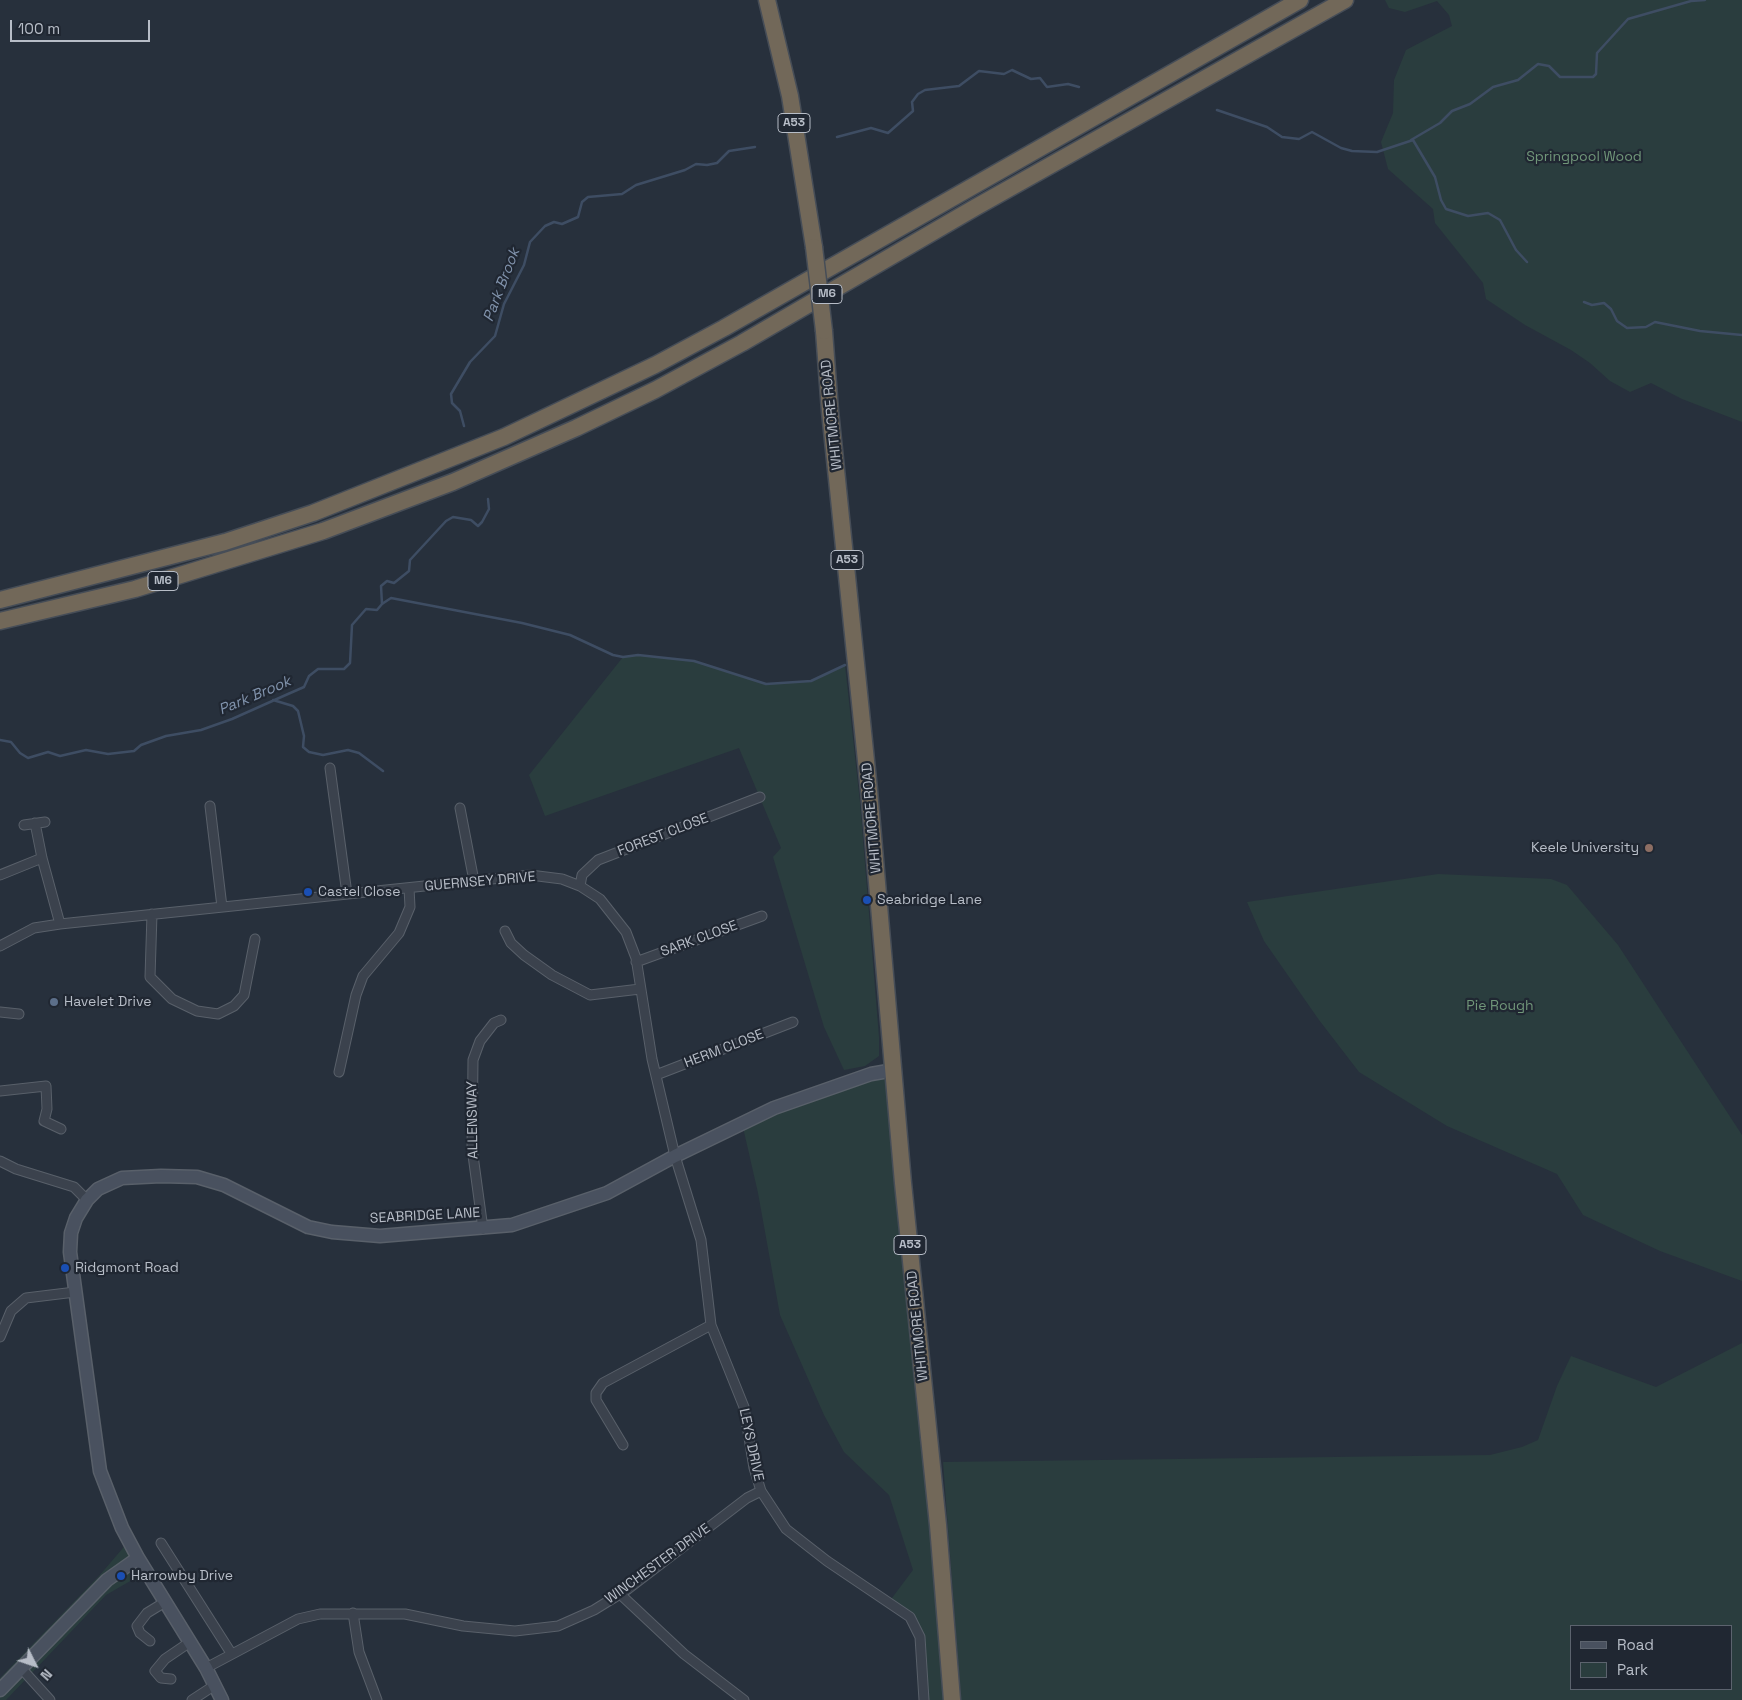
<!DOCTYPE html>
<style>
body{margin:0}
#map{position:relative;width:1742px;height:1700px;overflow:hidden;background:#27303c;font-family:"Space Grotesk",sans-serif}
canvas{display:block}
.legend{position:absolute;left:1570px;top:1625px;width:162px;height:65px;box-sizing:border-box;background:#202732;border:1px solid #5c636e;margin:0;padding:6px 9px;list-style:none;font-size:15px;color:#b7bdc7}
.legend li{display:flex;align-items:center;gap:10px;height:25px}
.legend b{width:25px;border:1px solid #5c636e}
.north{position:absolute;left:10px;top:1640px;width:50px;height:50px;-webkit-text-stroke:4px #202732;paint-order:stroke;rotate:131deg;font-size:14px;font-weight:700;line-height:20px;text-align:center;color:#b7bdc7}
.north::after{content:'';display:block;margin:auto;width:18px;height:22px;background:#b7bdc7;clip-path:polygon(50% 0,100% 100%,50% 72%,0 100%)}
.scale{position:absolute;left:10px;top:20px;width:140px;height:22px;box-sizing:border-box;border:2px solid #b7bdc7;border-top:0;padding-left:6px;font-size:15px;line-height:18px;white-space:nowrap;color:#b7bdc7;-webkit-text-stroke:4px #202732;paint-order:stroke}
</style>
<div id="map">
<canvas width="1742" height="1700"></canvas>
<ul class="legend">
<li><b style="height:6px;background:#49515f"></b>Road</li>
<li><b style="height:14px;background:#2a3d3e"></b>Park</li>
</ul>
<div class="north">N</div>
<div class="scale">100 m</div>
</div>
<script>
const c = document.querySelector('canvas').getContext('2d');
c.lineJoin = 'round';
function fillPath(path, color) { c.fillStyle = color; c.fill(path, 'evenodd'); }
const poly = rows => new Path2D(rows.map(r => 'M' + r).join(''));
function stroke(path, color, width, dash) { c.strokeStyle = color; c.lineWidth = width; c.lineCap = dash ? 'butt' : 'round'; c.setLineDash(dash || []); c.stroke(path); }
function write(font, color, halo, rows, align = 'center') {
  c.font = font + ' "Space Grotesk",sans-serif'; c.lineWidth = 4.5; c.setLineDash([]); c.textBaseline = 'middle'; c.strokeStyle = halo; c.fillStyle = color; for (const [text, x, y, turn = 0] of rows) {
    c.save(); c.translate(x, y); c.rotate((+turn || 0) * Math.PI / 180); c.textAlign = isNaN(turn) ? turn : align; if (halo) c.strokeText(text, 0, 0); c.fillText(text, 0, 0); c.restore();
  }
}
fillPath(poly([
 [1385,0,1742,0,1742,422,1682,399,1651,383,1630,392,1610,381,1590,363,1571,350,1525,325,1486,299,1483,283,1435,223,1433,209,1388,169,1381,142,1393,113,1394,80,1406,50,1452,26,1449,15,1437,1,1405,12,1389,8],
 [638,655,694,661,766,684,811,681,845,665,860,802,879,1037,879,1056,865,1066,844,1070,824,1027,773,857,781,848,739,748,545,816,529,775,623,657],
 [1438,874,1551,879,1567,885,1618,945,1742,1135,1742,1281,1660,1251,1583,1215,1557,1174,1447,1126,1359,1072,1319,1020,1264,941,1247,902],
 [894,1070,952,1700,924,1700,916,1627,889,1602,913,1570,889,1495,844,1452,824,1415,780,1315,758,1193,742,1123],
 [1742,1343,1742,1700,961,1700,943,1462,1490,1455,1522,1447,1538,1440,1557,1386,1571,1356,1656,1387],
 [1571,1626,1731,1626,1731,1689,1571,1689],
 [129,1541,151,1578,143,1582,132,1580,106,1595,6,1700,0,1700,0,1678,99,1576]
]), '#2a3d3e');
stroke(poly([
 [1217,110,1267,127,1282,137,1299,139,1312,132,1341,148,1352,151,1377,152,1413,140,1435,177,1441,200,1446,209,1468,216,1488,213,1500,220,1516,250,1527,262],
 [837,137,871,128,888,133,913,111,912,102,918,94,925,90,959,86,979,71,1004,74,1012,70,1031,79,1040,78,1047,87,1068,84,1079,87],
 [1411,140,1440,123,1452,111,1470,104,1493,87,1518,80,1538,64,1549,66,1560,77,1593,77,1596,74,1597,53,1628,19,1691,1,1705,0],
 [1584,302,1592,305,1604,303,1611,309,1617,321,1627,328,1646,327,1655,322,1700,331,1742,335],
 [464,426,460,411,452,403,451,394,470,362,495,336,504,304,524,265,530,242,545,226,554,222,562,224,578,217,582,202,588,197,622,194,636,185,685,170,696,164,707,165,717,163,729,151,755,147],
 [382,604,391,598,522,623,570,635,613,655,623,657,638,655,694,661,766,684,811,681,845,665],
 [273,700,293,706,298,711,304,736,303,747,309,752,323,755,348,750,359,753,383,771],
 [0,740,11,742,20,753,28,758,48,752,60,756,86,750,108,754,134,751,141,745,166,736,201,730,232,719,288,694,304,687,309,676,318,669,344,669,350,663,352,625,366,609,377,610,382,604,381,586,387,581,394,583,409,571,410,560,446,521,453,517,471,520,478,526,482,522,489,509,488,499]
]), '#3e4d63', 2.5);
const street = poly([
 [330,768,347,894],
 [210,806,222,907],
 [460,808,474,881],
 [35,823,42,858,60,924],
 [24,825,45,822],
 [0,875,42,858],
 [580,886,582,875,598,860,760,797],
 [152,914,150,977,172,999,197,1011,218,1014,234,1006,244,995,255,939],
 [505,931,511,943,524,955,552,975,590,995,640,989],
 [0,946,34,928,60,924,530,875,562,879,580,886,600,899,626,932,636,958,652,1059,675,1156,701,1240,711,1325,744,1407,754,1468,761,1491,786,1529,827,1561,910,1617,920,1637,924,1700],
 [636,962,762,916],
 [0,1012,19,1014],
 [339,1072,356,995,363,976,399,933,410,907,409,888],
 [656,1075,793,1022],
 [0,1091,46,1086,47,1109,44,1121,61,1129],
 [0,1161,16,1169,74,1187,87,1200],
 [483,1229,472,1148,473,1060,480,1041,494,1023,501,1020],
 [0,1337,11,1311,26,1298,75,1292],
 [623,1445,596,1400,596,1393,603,1383,711,1325],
 [161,1543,231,1653],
 [620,1594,684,1654,744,1700],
 [353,1613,359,1652,377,1700],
 [150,1641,140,1633,137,1626,147,1613,165,1602],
 [21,1668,50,1700],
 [206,1668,298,1619,320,1614,405,1614,463,1626,515,1631,558,1626,594,1610,628,1589,747,1498,761,1491],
 [171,1679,161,1678,155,1671,165,1659,190,1642],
 [192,1700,215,1685]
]);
const secondary = poly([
 [138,1558,206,1668,222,1700],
 [0,1690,107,1580,138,1558,122,1528,100,1471,70,1252,71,1233,76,1218,87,1200,98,1189,122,1178,161,1176,197,1177,224,1185,308,1227,332,1232,380,1236,512,1225,607,1193,675,1156,774,1108,871,1074,894,1070]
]);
const highway = poly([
 [767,0,790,96,814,247],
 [824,331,830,411,869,790,903,1183,938,1525,952,1700],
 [0,600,225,542,313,513,504,437,655,365,724,328,1300,0],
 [0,621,135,589,323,531,453,482,576,428,655,390,742,343,976,207,1345,0]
]);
stroke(street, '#59606a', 11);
stroke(secondary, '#59606a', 15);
stroke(highway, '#464d57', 19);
stroke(street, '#3b424d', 9);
stroke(secondary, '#49515f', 12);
stroke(highway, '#726859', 16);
const highwayBridge = poly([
 [814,247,824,331]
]);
stroke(highwayBridge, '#464d57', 19, []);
stroke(highwayBridge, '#726859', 16);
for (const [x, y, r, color] of [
 [1649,848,5,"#8d6e63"],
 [308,892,5,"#1a4fb4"],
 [867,900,5,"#1a4fb4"],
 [54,1002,5,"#5c6f8a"],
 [65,1268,5,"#1a4fb4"],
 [121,1576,5,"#1a4fb4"]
]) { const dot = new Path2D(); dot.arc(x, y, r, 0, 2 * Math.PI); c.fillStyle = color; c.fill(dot); stroke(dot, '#202732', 2); }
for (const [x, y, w] of [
 [794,123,32],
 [827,294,30],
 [847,560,32],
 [163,581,30],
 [910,1245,32]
]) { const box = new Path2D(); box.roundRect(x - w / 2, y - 9.5, w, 19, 4); c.fillStyle = '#202732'; c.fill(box); stroke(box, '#b7bdc7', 1); }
write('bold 12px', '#b7bdc7', null, [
 ["A53",794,123],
 ["M6",827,294],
 ["A53",847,560],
 ["M6",163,581],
 ["A53",910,1245]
]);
write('14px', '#709679', '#202732', [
 ["Springpool Wood",1584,157],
 ["Pie Rough",1500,1006]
]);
write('14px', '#b7bdc7', '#202732', [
 ["WHITMORE ROAD",832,415,-96],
 ["WHITMORE ROAD",872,818,-95],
 ["FOREST CLOSE",663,835,-21],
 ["GUERNSEY DRIVE",480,882,-5],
 ["SARK CLOSE",699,939,-20],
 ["HERM CLOSE",724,1049,-21],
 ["ALLENSWAY",473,1120,-91],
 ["SEABRIDGE LANE",425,1216,-3],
 ["WHITMORE ROAD",918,1326,-96],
 ["LEYS DRIVE",751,1445,78],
 ["WINCHESTER DRIVE",658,1564,-36]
]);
write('14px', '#b7bdc7', '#202732', [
 ["Keele University",1639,848,"right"],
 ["Castel Close",318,892],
 ["Seabridge Lane",877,900],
 ["Havelet Drive",64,1002],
 ["Ridgmont Road",75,1268],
 ["Harrowby Drive",131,1576]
], 'left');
write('italic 15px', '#8193ac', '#202732', [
 ["Park Brook",502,285,-69],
 ["Park Brook",255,696,-23]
]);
</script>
